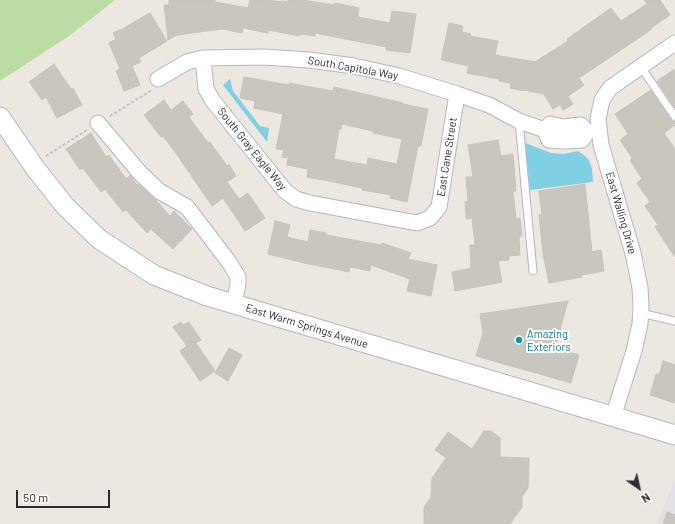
<!DOCTYPE html>
<style>
body{margin:0}
#map{position:relative;width:675px;height:524px;overflow:hidden;background:#ede7e1;font-family:Barlow,sans-serif}
canvas{display:block}
.north{position:absolute;left:619px;top:468px;width:40px;height:40px;-webkit-text-stroke:3px #fff;paint-order:stroke;rotate:146deg;font-size:11px;font-weight:700;line-height:16px;text-align:center;color:#2d2d2d}
.north::after{content:'';display:block;margin:auto;width:14px;height:18px;background:#2d2d2d;clip-path:polygon(50% 0,100% 100%,50% 72%,0 100%)}
.scale{position:absolute;left:16px;top:490px;width:94px;height:18px;box-sizing:border-box;border:2px solid #2d2d2d;border-top:0;padding-left:5px;font-size:12px;line-height:14px;white-space:nowrap;color:#2d2d2d;-webkit-text-stroke:3px #fff;paint-order:stroke}
</style>
<div id="map">
<canvas width="675" height="524"></canvas>
<div class="north">N</div>
<div class="scale">50 m</div>
</div>
<script>
const c = document.querySelector('canvas').getContext('2d');
c.lineJoin = 'round';
function fillPath(path, color) { c.fillStyle = color; c.fill(path, 'evenodd'); }
const poly = rows => new Path2D(rows.map(r => 'M' + r).join(''));
function stroke(path, color, width, dash) { c.strokeStyle = color; c.lineWidth = width; c.lineCap = dash ? 'butt' : 'round'; c.setLineDash(dash || []); c.stroke(path); }
function write(font, color, halo, rows, align = 'center') {
  c.font = font + ' Barlow,sans-serif'; c.lineWidth = 4; c.setLineDash([]); c.textBaseline = 'middle'; c.strokeStyle = halo; c.fillStyle = color; for (const [text, x, y, turn = 0] of rows) {
    c.save(); c.translate(x, y); c.rotate((+turn || 0) * Math.PI / 180); c.textAlign = isNaN(turn) ? turn : align; if (halo) c.strokeText(text, 0, 0); c.fillText(text, 0, 0); c.restore();
  }
}
fillPath(poly([
 [675,479,675,524,656,524]
]), '#e2e1e6');
fillPath(poly([
 [0,0,115,0,69,36,0,81]
]), '#bbdca4');
fillPath(poly([
 [230,79,233,91,260,126,269,128,267,142,223,85],
 [525,143,551,153,564,154,578,151,584,155,589,160,592,169,593,182,530,190]
]), '#81cfe2');
const building = poly([
 [169,0,215,0,215,2,248,8,250,0,268,0,281,2,281,1,288,2,288,0,302,0,334,5,335,3,359,8,358,17,390,23,392,11,416,14,410,53,386,50,386,47,315,33,315,36,300,34,300,36,268,30,268,33,243,28,242,33,222,29,177,35,168,40,164,5,169,5,169,0],
 [644,0,660,0,670,15,651,28,652,29,579,78,584,85,568,96,573,104,563,110,560,105,553,109,544,94,524,90,524,91,510,88,511,83,499,81,499,79,467,73,469,66,441,60,449,23,463,26,462,32,471,34,470,36,498,41,495,55,535,62,568,41,567,39,611,8,621,21,647,4,644,0],
 [150,13,167,41,139,58,141,62,132,66,140,85,124,91,116,71,120,69,109,43,116,39,113,33,124,28,150,13],
 [54,64,71,89,73,88,82,105,57,118,46,97,42,100,29,82,54,64],
 [675,69,675,108,657,81,675,69],
 [244,77,289,85,289,83,333,91,334,87,403,103,403,104,428,109,421,146,418,146,407,202,390,198,391,195,362,190,362,188,334,182,307,177,308,169,287,165,288,158,282,157,284,150,276,149,283,114,254,108,255,101,240,98,244,77],
 [342,124,373,131,373,133,402,139,397,164,368,158,367,165,334,159,339,129,341,129,342,124],
 [651,90,671,120,675,122,675,125,664,133,675,149,675,257,655,227,658,225,645,206,650,202,637,183,642,179,630,160,632,158,620,140,628,134,615,114,651,90],
 [164,100,171,110,183,101,193,114,189,117,208,143,210,142,227,166,229,164,236,176,227,182,239,199,248,193,265,218,245,231,223,198,212,206,178,156,163,136,161,137,144,115,164,100],
 [91,133,106,157,109,155,126,179,130,175,137,185,138,184,155,199,170,216,174,211,192,229,173,249,151,229,147,233,126,210,123,212,105,189,101,192,83,168,80,170,66,149,91,133],
 [498,140,501,156,513,154,516,191,513,191,516,219,520,218,522,236,519,237,520,255,509,256,509,260,498,261,502,282,455,291,452,272,471,268,470,245,475,245,472,218,466,219,465,202,468,201,466,177,473,177,468,145,498,140],
 [585,184,592,252,601,250,604,271,582,275,582,277,549,283,543,254,539,215,542,214,539,191,585,184],
 [275,221,290,225,287,237,308,242,310,230,326,233,326,235,381,245,382,243,411,253,408,259,437,265,431,296,407,291,410,279,371,265,370,271,350,267,349,272,304,263,268,254,275,221],
 [568,301,555,348,579,355,571,383,476,356,483,333,480,314,568,301],
 [181,322,183,325,189,322,201,340,196,343,215,371,200,381,180,351,187,346,173,327,181,322],
 [229,348,242,355,228,381,215,373,229,348],
 [663,361,675,365,675,403,650,395,656,374,659,375,663,361],
 [484,431,491,431,500,438,500,457,529,458,528,488,522,497,522,507,510,524,424,524,424,507,431,497,432,478,446,458,435,450,448,432,472,449,484,431],
 [667,512,675,515,675,524,663,524,667,512]
]);
fillPath(building, '#c9c5bf');
stroke(building, '#c8c2bb', 1);
const service = poly([
 [641,67,675,117],
 [519,121,533,271],
 [641,313,675,321]
]);
const minor = poly([
 [203,58,206,89,213,101,285,191,296,199,310,203,417,223,430,218,439,207,457,94],
 [158,79,187,62,203,58,264,57,309,60,354,66,399,76,457,94,489,105,519,121,545,130,549,140,564,141,582,140,587,132,581,125,563,127,550,124,545,130],
 [98,123,140,173,159,191,187,207,229,262,238,277,238,284,234,304],
 [613,417,634,351,640,324,641,307,640,288,633,253,601,145,598,119,602,100,610,88,675,43]
]);
const tertiary = poly([
 [0,117,35,168,65,206,99,239,154,275,207,296,675,435]
]);
stroke(service, '#b4b7bf', 9);
stroke(minor, '#b4b7bf', 17);
stroke(tertiary, '#b4b7bf', 21);
stroke(poly([
 [110,116,152,90],
 [46,156,87,130]
]), '#c4c4c4', 2, [3, 2]);
stroke(service, '#fff', 7);
stroke(minor, '#fff', 15);
stroke(tertiary, '#fff', 19);
for (const [x, y, r, color] of [
 [519,340,4,"#0f9aa8"]
]) { const dot = new Path2D(); dot.arc(x, y, r, 0, 2 * Math.PI); c.fillStyle = color; c.fill(dot); stroke(dot, '#fff', 1.5); }
write('11px', '#2d2d2d', '#fff', [
 ["South Capitola Way",353,68,10],
 ["South Gray Eagle Way",252,149,51],
 ["East Cane Street",447,157,-81],
 ["East Walling Drive",621,213,74],
 ["East Warm Springs Avenue",307,326,17]
]);
write('11px', '#0d838f', '#fff', [
 ["Amazing",527,334],
 ["Exteriors",527,347]
], 'left');
</script>
